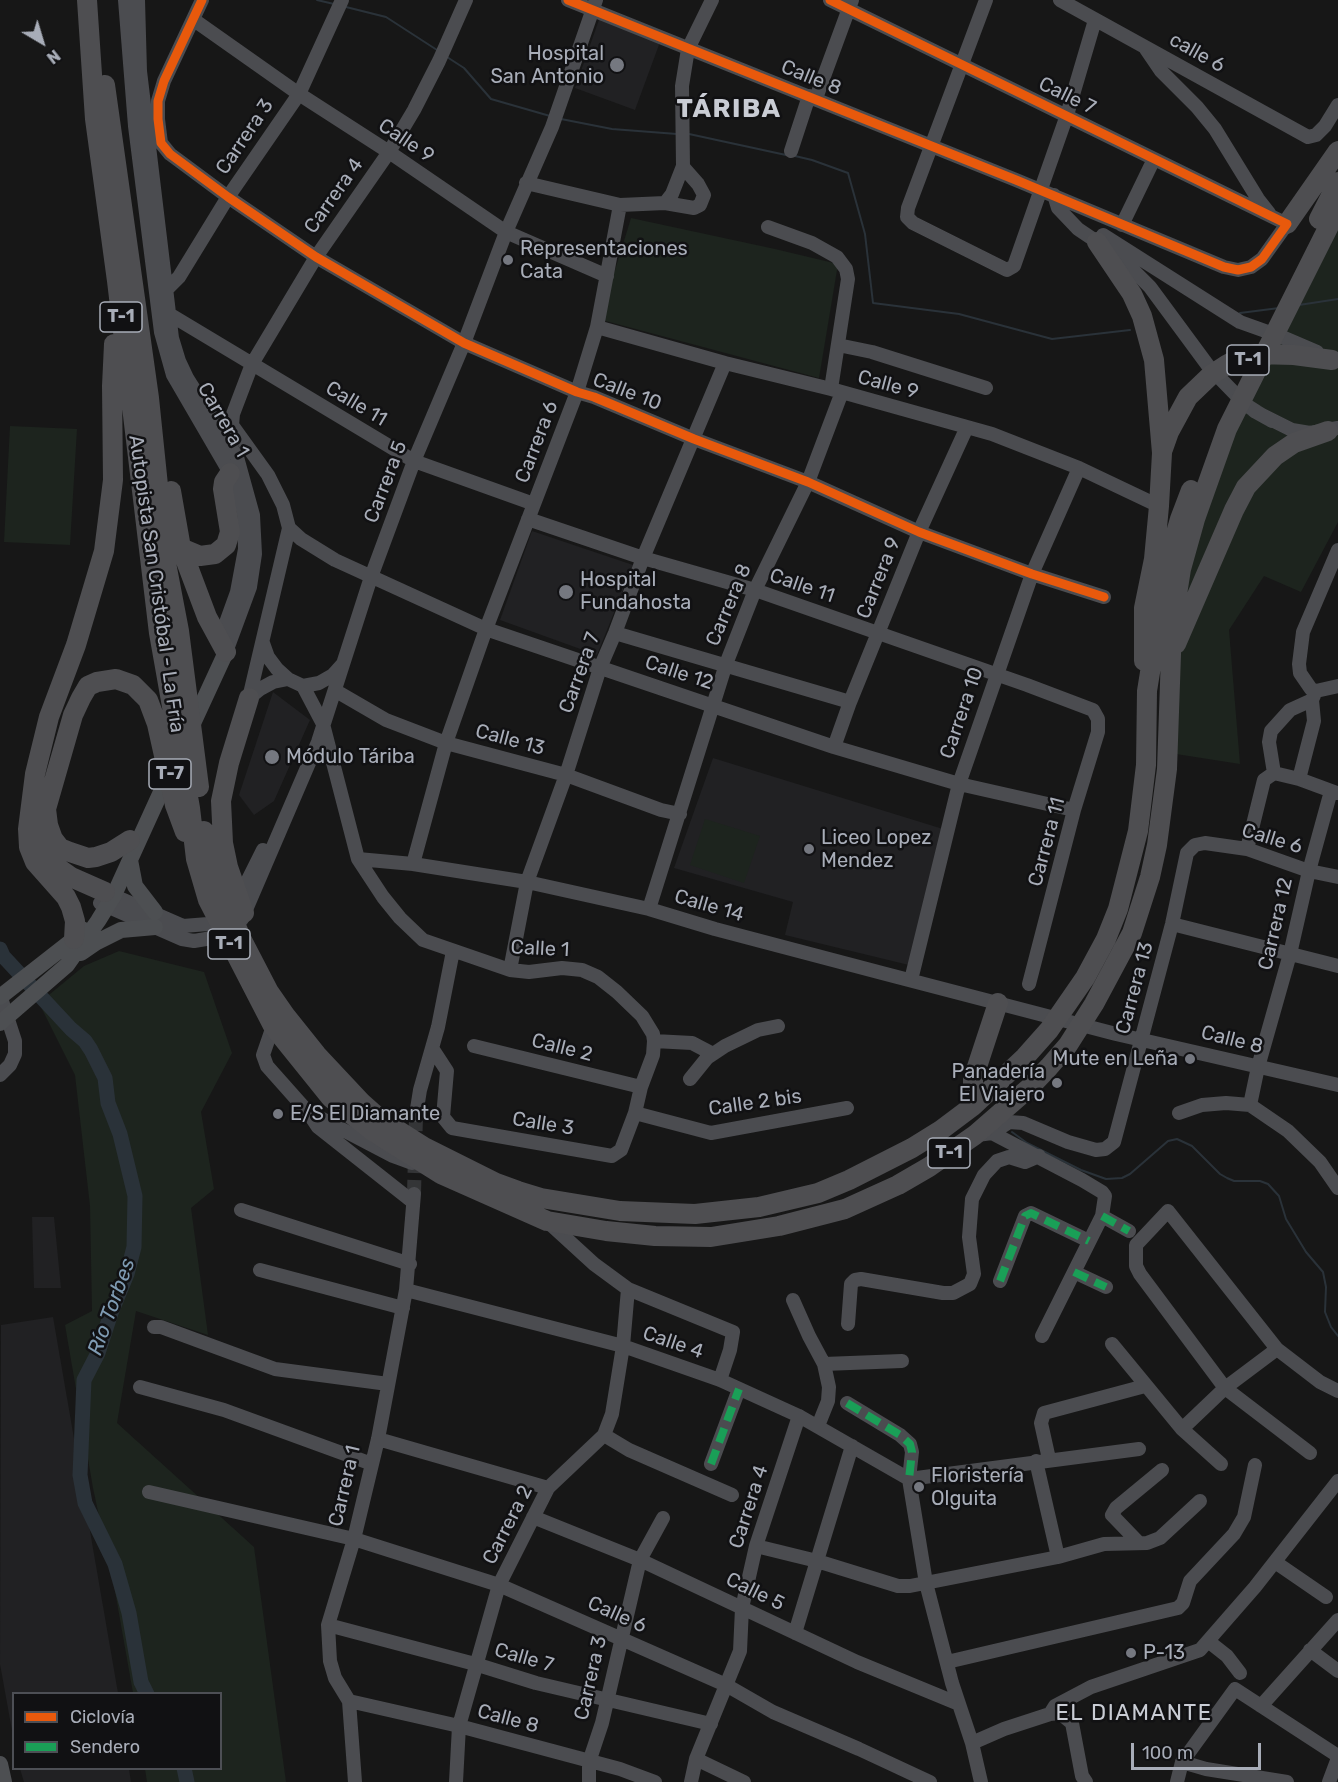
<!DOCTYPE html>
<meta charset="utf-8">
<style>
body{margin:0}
#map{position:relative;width:1338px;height:1782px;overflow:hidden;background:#171717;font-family:Rubik,sans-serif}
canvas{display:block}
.legend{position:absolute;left:12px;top:1692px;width:210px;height:78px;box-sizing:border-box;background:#111113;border:2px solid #4d4f55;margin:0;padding:8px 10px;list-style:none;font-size:18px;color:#a8adb8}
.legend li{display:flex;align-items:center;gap:12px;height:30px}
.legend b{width:30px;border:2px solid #4d4f55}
.north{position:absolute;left:12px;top:12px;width:60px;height:60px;-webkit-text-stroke:4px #111113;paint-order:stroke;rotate:142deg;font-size:16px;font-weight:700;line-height:24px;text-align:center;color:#a8adb8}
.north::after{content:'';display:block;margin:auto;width:21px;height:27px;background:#a8adb8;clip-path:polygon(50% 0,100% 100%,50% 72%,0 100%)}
.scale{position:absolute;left:1131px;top:1743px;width:130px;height:27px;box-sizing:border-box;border:3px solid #a8adb8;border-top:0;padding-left:8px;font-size:18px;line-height:21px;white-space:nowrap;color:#a8adb8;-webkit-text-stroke:4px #111113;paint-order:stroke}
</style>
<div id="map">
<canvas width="1338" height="1782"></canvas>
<ul class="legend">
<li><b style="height:8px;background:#e8590c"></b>Ciclovía</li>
<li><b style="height:8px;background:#1a9f57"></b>Sendero</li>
</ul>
<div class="north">N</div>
<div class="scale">100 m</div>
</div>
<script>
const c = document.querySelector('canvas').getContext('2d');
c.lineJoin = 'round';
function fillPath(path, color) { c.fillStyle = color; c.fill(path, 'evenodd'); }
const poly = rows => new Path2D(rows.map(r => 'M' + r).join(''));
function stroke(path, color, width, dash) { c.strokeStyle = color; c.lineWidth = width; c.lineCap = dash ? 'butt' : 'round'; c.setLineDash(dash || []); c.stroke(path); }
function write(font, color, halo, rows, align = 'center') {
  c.font = font + ' Rubik,sans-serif'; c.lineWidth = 5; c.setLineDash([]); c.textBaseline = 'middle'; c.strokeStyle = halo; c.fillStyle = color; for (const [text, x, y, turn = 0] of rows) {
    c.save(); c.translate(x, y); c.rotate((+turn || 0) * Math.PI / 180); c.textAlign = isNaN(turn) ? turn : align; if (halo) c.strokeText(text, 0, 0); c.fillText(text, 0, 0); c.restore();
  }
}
fillPath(poly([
 [600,17,660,42,635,110,575,88],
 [532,531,633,565,597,655,500,620],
 [273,692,310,720,274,801,254,815,239,795],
 [713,758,943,829,909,965,785,935,793,902,674,868],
 [32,1217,54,1217,61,1288,34,1288],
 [53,1317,118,1693,14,1694,13,1736,0,1664,1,1325],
 [20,1769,129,1769,131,1782,24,1782]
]), '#212123');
fillPath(poly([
 [1338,216,1338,522,1301,592,1264,576,1229,630,1240,764,1176,754,1177,673,1185,581,1210,490,1244,405],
 [631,218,775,249,838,264,819,378,602,320,612,280],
 [10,426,77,429,70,545,4,542],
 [705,819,760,836,744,883,690,865],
 [119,951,204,972,232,1053,201,1112,214,1189,191,1208,208,1335,136,1311,117,1423,254,1547,286,1782,147,1782,145,1769,220,1768,220,1694,133,1693,115,1591,93,1488,65,1325,92,1311,90,1206,75,1075,39,1003,84,966]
]), '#1d241e');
stroke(poly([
 [317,0,334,4],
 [346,7,386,17,437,50],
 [447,57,464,68,491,99,550,116],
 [561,119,612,129,677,134],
 [689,134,786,155],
 [795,156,812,160,848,173,865,234,873,303,959,314,1052,339,1130,330],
 [1299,305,1338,299],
 [1240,313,1279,308],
 [1012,1132,1027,1143,1081,1170,1106,1179,1122,1178,1130,1174,1168,1141,1177,1139,1192,1146,1220,1174,1227,1178,1234,1181,1260,1181,1268,1184,1279,1196,1286,1219,1306,1252,1323,1272,1326,1287,1325,1312,1331,1327,1338,1336]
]), '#2a3239', 2);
stroke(poly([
 [0,949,3,956,71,1029,85,1041,91,1050,105,1078,108,1103,120,1134,135,1196,134,1247,127,1274,111,1313,98,1353,84,1380,80,1475,85,1503,115,1564,129,1613,141,1682,147,1694],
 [184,1768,187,1782]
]), '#2a3239', 15);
stroke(poly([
 [414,1194,416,1115]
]), '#343537', 14, [14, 7]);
stroke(poly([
 [125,0,135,126,161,332,173,375,230,473,239,495,244,514,245,549,237,592,219,642],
 [138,0,140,71,172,338,179,361,187,378,237,457,253,515,255,554,250,587,226,652],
 [202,0,164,81,158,101,158,119,161,143,170,154,228,197,316,257,464,343,577,392,594,397,694,439,808,482,919,532,1032,574,1104,597],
 [568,0,1016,180,1224,267,1238,270,1251,267,1262,259,1287,224,830,0],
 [986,0,908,208,907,217,913,223,1007,270,1014,266,1067,115,1095,20],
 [1060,0,1308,137,1316,135,1325,126,1338,105],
 [194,20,299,94,389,152,506,232,607,276],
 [1146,49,1161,71,1197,107,1215,129,1258,199,1269,213],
 [816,98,852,0],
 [791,151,809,96],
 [526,183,620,205,665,203,672,194,683,166,682,86,688,49,712,0],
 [1054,195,1058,208,1078,229,1121,258,1150,287,1209,367,1246,405,1257,412,1272,421,1254,411,1292,430,1310,433,1338,428],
 [665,203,694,208,700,205,704,195,698,184,683,167],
 [1122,225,1154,159],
 [768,227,812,243,837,257,846,269,848,279,831,389],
 [1103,235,1240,322,1282,337,1317,352],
 [167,289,179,277,228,197,299,94,342,0],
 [169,314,414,461,534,504],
 [597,327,725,363,831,389,992,434,1079,468,1159,506],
 [838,345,872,352,986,388],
 [528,519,643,558,755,590,1027,685,1093,710,1098,719,1098,732,1074,810,1029,984],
 [289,528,301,539,335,560,486,629,834,747,959,784,1074,810],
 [1338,550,1303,632,1299,664,1300,673,1311,689,1316,691,1338,686],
 [615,633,850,702],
 [263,643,268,657,277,669,288,679,303,686],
 [303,686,323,724,358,859,383,897,400,918,423,940,510,970,529,972,562,968,582,970,598,977,617,992,642,1016,653,1034,654,1041,653,1055,641,1087,635,1113,621,1150,612,1156,452,1128,443,1117,447,1071,432,1048],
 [303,686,319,683,333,675,342,665],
 [336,691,386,720,446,743,566,775,661,810,680,814],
 [249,698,289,528,283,505,268,475,232,425,233,414,252,364,316,257,389,152,414,110,439,61,466,0],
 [249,698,260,689,273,682,288,679],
 [834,747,850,702,919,532,967,427],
 [1274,773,1269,742,1271,731,1290,710,1312,700,1316,691],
 [1274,773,1299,779,1337,793],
 [1299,779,1314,721,1312,700],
 [1247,849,1264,780,1274,773],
 [358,859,413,864,527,882,649,909,715,929,882,973,1116,1034,1338,1085],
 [413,864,446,743,486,629,577,392,597,327,620,205],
 [105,892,183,926,208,924,223,915],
 [237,902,263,850],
 [100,903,182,939,194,941,212,938,231,929,242,919,318,742,371,577,414,461,464,343,506,232,552,127,596,0],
 [649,909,726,664,755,590,808,482,842,392],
 [1172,924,1338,966],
 [510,970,527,882,566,775,600,668,615,633,643,558,725,363],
 [911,980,959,784,1032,574,1079,468],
 [0,995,15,1041,15,1054,10,1065,0,1075],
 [273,1026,263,1055,267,1066,307,1111,393,1156,412,1163],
 [654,1041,692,1043,713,1054],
 [474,1046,641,1087],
 [690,1079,707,1058,725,1046,758,1030,778,1026],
 [1250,1105,1258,1067,1290,954,1309,871,1331,791],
 [308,1112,318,1127,413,1202],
 [635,1113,711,1133,847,1108],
 [1179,1113,1202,1105,1226,1103,1250,1105,1288,1131,1320,1162,1338,1188],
 [416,1115,420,1090,438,1027,453,951],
 [992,1133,1082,1180,1102,1192,1105,1196,1102,1216,1042,1336],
 [977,1135,992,1133,1009,1122,1023,1123,1068,1142,1096,1150,1105,1149,1114,1142,1172,924,1187,853,1195,845,1205,843,1247,849,1309,871,1338,877],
 [241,1210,410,1264],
 [1102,1216,1129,1231],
 [547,1221,594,1264,628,1289,733,1332,730,1350,720,1380],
 [260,1270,403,1308],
 [1074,1272,1106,1287],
 [1000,1281,1025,1216,1031,1213,1089,1241],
 [406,1290,623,1346,720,1380,799,1416,909,1479],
 [793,1300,809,1336,824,1364,829,1387,828,1401,818,1426],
 [848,1324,851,1284,855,1280,861,1279,943,1293,953,1293,970,1284,974,1274,969,1237,972,1199,984,1175,997,1161,1009,1157,1025,1162,1039,1156],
 [154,1327,161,1327,275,1369,388,1384],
 [1112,1344,1182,1429,1221,1464],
 [824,1364,902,1361],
 [140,1387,224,1410,372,1464],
 [847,1403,900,1435,910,1444,912,1452,909,1479,926,1583,952,1683,972,1743,981,1782],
 [1182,1429,1225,1388,1277,1349],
 [604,1435,629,1450,732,1495],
 [378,1439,548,1488],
 [1310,1453,1225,1388,1140,1274,1136,1266,1136,1245,1168,1211,1277,1349,1320,1382,1338,1391],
 [1049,1459,1041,1423,1044,1413,1145,1386],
 [1036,1461,1058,1557],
 [711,1464,739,1389],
 [909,1479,1139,1449],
 [149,1492,354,1539,499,1585,726,1685,773,1712,859,1749,930,1782],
 [533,1517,640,1560,857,1662,959,1704],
 [1139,1543,1112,1515,1116,1508,1162,1470],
 [756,1546,817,1561,898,1586,910,1586,1058,1557,1104,1544,1147,1543,1160,1538,1200,1501],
 [1275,1562,1326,1597],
 [328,1625,475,1664,536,1683,711,1724],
 [795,1633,852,1446],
 [1208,1641,1227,1656,1240,1673],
 [1310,1650,1338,1671],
 [947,1662,1178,1608,1183,1603,1190,1581,1234,1534,1244,1517,1255,1465],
 [349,1701,459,1726,620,1769,655,1782],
 [1261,1706,1338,1620],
 [1050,1714,1055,1706,1091,1687,1200,1650,1255,1587,1338,1481],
 [972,1743,1004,1729,1050,1714,1060,1713,1072,1723,1082,1776,1086,1782],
 [696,1759,744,1782],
 [1182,1762,1206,1769,1287,1782],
 [355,1782,349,1701,335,1678,330,1661,328,1625,354,1539,378,1439,406,1290,414,1194],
 [456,1782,459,1726,499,1585,548,1488,604,1435,612,1414,623,1346,628,1289],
 [589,1782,589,1762,602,1723,640,1560,663,1518],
 [691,1782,696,1759,740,1651,742,1608,756,1546,799,1416],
 [1177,1782,1182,1762,1235,1689,1338,1756],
 [1329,1782,1338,1758]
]), '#4b4c50', 14);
stroke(poly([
 [190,730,226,652],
 [130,860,135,886,155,912],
 [81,953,97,942,121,930,155,927],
 [0,997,74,939,82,929],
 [0,1023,67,965,98,921,114,895,170,772],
 [0,1764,4,1782]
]), '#4d4f52', 16);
stroke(poly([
 [87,0,95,119,117,281,159,633,190,808,196,859,208,900,273,1026,331,1098,371,1130,441,1174,547,1221,606,1231,655,1236,711,1237,779,1226,845,1209,898,1185,929,1167,975,1135,1029,1088,1049,1067,1068,1045,1094,1004,1132,933,1150,877,1157,845,1167,769,1172,626,1181,569,1195,519,1227,429,1338,208],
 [105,85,149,398,166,563,179,631,199,787],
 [1319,219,1338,182],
 [1287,224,1338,151],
 [1097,242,1132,294,1142,316,1154,360,1162,453,1159,506,1154,559,1144,608,1144,661],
 [1163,449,1169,432,1188,397,1211,375,1228,364,1241,357,1255,354,1294,355,1332,360],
 [171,491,181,548,207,617,226,652],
 [181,548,200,556,215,554,226,545,230,532,223,489,224,482,230,473],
 [1176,644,1234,510,1246,487,1275,456,1294,443,1328,431],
 [41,827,41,838,44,851,54,865,71,877,105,892],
 [204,831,213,870,241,938,269,992,285,1015,317,1055,362,1103,380,1119,424,1147,496,1183,518,1191,541,1198,620,1211,695,1214,759,1207,818,1193,849,1180,912,1148,941,1130,973,1106,1025,1057,1049,1030,1085,978,1106,939,1118,909,1138,831,1146,765,1147,691,1168,561,1180,519,1191,490],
 [130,840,111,852,96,857,88,858,70,852,60,848,53,839,48,825,46,809,73,715,81,698,88,686,97,682,116,679,133,685,148,700,157,724,175,805,185,832],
 [244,913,228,867,223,843,221,801,229,763,249,698],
 [74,939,75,921,71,907,66,897,35,862,29,847,28,829,35,774,49,717,76,645,104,551,113,480,112,386,114,344],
 [973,1106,973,1079,998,1003]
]), '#4e4e51', 20);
stroke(poly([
 [1102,1216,1129,1231],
 [1074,1272,1106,1287],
 [1000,1281,1025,1216,1031,1213,1089,1241],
 [847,1403,900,1435,910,1444,912,1452,909,1479],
 [711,1464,739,1389]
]), '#1a9f57', 8, [15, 8]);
stroke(poly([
 [202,0,164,81,158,101,158,119,161,143,170,154,228,197,316,257,464,343,577,392,594,397,694,439,808,482,919,532,1032,574,1104,597],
 [568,0,1016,180,1224,267,1238,270,1251,267,1262,259,1287,224,830,0]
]), '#e8590c', 9);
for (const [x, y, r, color] of [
 [617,65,8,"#757880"],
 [508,260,6,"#757880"],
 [566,592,8,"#757880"],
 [272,757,8,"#757880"],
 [809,849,6,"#757880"],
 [1190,1059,6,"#757880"],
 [1057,1083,6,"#757880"],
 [278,1114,6,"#757880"],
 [919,1487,6,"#757880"],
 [1131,1653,6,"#757880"]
]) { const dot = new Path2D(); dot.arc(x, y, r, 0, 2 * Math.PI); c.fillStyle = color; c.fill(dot); stroke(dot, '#111113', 2); }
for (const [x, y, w] of [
 [121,317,42],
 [1248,360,42],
 [170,774,42],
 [229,944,42],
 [949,1153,42]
]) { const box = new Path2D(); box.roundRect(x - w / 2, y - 15, w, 30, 4.5); c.fillStyle = '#111113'; c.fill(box); stroke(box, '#a8adb8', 1.5); }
write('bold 18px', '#a8adb8', null, [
 ["T-1",121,317],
 ["T-1",1248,360],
 ["T-7",170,774],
 ["T-1",229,944],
 ["T-1",949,1153]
]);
write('20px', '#a8adb8', '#111113', [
 ["calle 6",1197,53,29],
 ["Calle 8",811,78,22],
 ["Calle 7",1067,96,26],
 ["Carrera 3",245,137,-56],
 ["Calle 9",406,141,34],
 ["Carrera 4",334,196,-55],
 ["Calle 9",888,385,15],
 ["Calle 10",627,392,21],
 ["Calle 11",356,404,31],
 ["Carrera 1",223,420,60],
 ["Carrera 6",537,442,-69],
 ["Carrera 5",386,482,-69],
 ["Carrera 9",879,578,-68],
 ["Autopista San Cristóbal - La Fría",156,584,82],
 ["Calle 11",802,586,19],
 ["Carrera 8",729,605,-67],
 ["Carrera 7",580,673,-70],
 ["Calle 12",679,673,18],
 ["Carrera 10",962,713,-71],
 ["Calle 13",510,740,15],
 ["Calle 6",1272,839,17],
 ["Carrera 11",1047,842,-75],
 ["Calle 14",709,906,16],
 ["Carrera 12",1276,924,-77],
 ["Calle 1",540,949,3],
 ["Carrera 13",1135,988,-75],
 ["Calle 8",1232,1040,14],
 ["Calle 2",562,1048,14],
 ["Calle 2 bis",755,1103,-8],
 ["Calle 3",543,1124,9],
 ["Calle 4",673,1343,19],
 ["Carrera 1",345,1486,-77],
 ["Carrera 4",749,1507,-72],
 ["Carrera 2",508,1525,-63],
 ["Calle 5",755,1592,26],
 ["Calle 6",617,1615,24],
 ["Calle 7",524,1658,16],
 ["Carrera 3",591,1678,-77],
 ["Calle 8",508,1719,15]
]);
write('20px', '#a8adb8', '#111113', [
 ["Hospital",604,54,"right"],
 ["San Antonio",604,77,"right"],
 ["Representaciones",520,249],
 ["Cata",520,272],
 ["Hospital",580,580],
 ["Fundahosta",580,603],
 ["Módulo Táriba",286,757],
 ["Liceo Lopez",821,838],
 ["Mendez",821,861],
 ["Mute en Leña",1178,1059,"right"],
 ["Panadería",1045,1072,"right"],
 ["El Viajero",1045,1095,"right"],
 ["E/S El Diamante",290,1114],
 ["Floristería",931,1476],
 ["Olguita",931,1499],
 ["P-13",1143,1653]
], 'left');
write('italic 21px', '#7f9bb3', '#111113', [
 ["Río Torbes",112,1307,-70]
]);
c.letterSpacing = '1.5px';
write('22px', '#c9ccd4', '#111113', [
 ["EL DIAMANTE",1134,1714]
]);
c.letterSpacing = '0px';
c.letterSpacing = '1.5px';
write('bold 26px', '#c9ccd4', '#111113', [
 ["TÁRIBA",729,109]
]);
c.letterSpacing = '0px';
</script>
